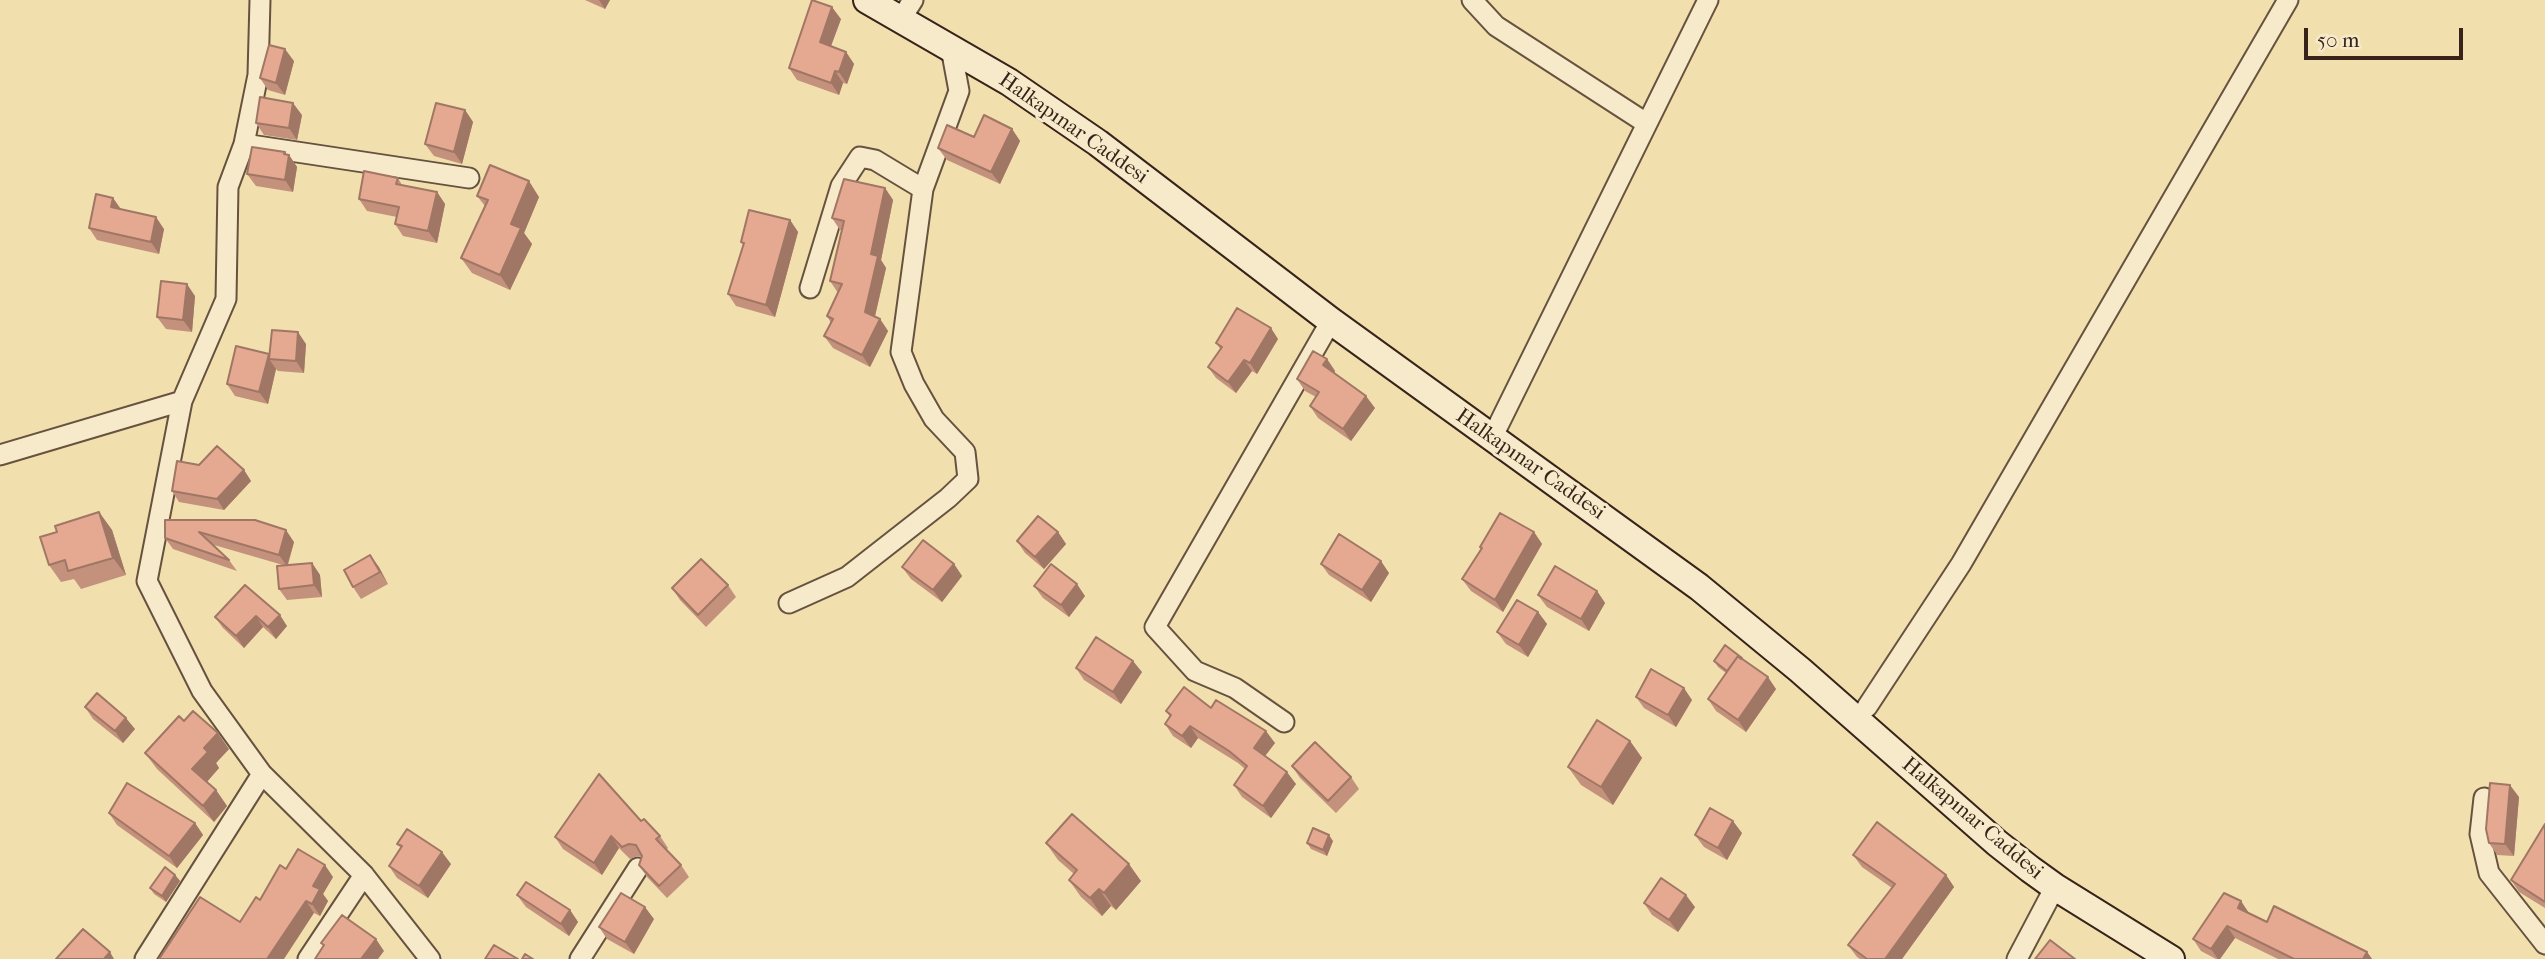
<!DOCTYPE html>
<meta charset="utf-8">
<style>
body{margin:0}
#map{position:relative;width:2545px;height:959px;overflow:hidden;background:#f2dfae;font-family:"IM FELL French Canon",serif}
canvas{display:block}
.scale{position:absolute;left:2304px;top:28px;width:159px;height:32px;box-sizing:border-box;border:4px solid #37231a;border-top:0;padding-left:9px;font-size:21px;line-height:24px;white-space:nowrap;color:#37231a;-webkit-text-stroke:5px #f7eaca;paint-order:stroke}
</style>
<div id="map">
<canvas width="2545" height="959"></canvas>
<div class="scale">50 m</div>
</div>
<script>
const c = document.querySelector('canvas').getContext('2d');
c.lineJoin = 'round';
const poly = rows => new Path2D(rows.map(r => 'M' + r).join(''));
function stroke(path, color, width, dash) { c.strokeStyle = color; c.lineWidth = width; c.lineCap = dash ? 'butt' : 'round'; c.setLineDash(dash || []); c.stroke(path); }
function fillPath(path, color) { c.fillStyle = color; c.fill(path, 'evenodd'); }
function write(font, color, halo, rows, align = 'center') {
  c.font = font + ' "IM FELL French Canon",serif'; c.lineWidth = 6; c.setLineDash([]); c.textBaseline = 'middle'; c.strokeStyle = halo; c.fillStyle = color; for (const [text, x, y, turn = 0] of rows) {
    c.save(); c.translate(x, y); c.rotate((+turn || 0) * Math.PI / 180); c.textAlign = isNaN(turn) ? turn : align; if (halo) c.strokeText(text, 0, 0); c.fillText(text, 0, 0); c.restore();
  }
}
const street = poly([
 [260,0,258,75,244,144,228,187,226,299,182,401,147,581,202,691,262,774,364,875,430,959],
 [1472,0,1496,26,1646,123],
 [901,19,913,0],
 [244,144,469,178],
 [810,288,841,186,860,157,875,160,923,189],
 [1492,438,1708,0],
 [0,455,182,401],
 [789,603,847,577,948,498,968,479,965,452,934,419,914,384,901,352,923,189,959,91,951,48],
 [1867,707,1961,564,2288,0],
 [1284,722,1235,688,1195,671,1155,627,1331,321],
 [2484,798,2480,834,2489,873,2545,944],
 [145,959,262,774],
 [308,959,364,875],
 [580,959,638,868],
 [2017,959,2055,887]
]);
const secondary = poly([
 [867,0,1009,82,1098,143,1331,321,1699,587,1800,670,1997,843,2030,869,2055,887,2171,959]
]);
stroke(street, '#66523f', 23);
stroke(secondary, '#37231a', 30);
stroke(street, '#f7eaca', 19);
stroke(secondary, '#f7eaca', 26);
fillPath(poly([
 [585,0,610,0,605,9],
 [841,19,831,46,846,52,854,64,847,84,843,83,839,95,797,80,789,68],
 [294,61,285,95,268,90,260,78],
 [465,110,473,122,462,164,434,156,425,144],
 [302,115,297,140,264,135,256,123],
 [1012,129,1020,141,1000,184,947,160,938,148],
 [286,154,289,155,297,167,293,192,256,186,247,174],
 [398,178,402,185,437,192,445,204,437,243,403,236,395,224,397,217,367,211,359,199],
 [885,188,893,200,881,260,886,268,875,317,880,319,888,331,870,367,833,348,824,336,831,323,827,316,838,293,830,281,842,230,840,230,832,218],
 [477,196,539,197,524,233,532,244,510,290,472,273,461,258,485,206],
 [113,198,121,209,164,229,159,254,97,240,89,228],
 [790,220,798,232,775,317,736,306,728,294,743,245,741,242],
 [195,296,192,332,166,329,157,317],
 [1278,339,1257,374,1252,371,1236,393,1216,378,1208,367,1221,350,1216,343],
 [306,344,304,373,278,371,276,369,268,404,235,396,227,384,269,354,270,356],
 [1327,359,1335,371,1334,373,1375,408,1351,441,1318,418,1310,406,1316,397,1305,391,1297,379],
 [199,465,244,470,251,481,224,510,179,502,172,491],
 [99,512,112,530,126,575,81,589,74,579,61,582,49,565,57,532],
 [165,520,294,542,288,565,312,563,320,575,322,597,287,600,279,589,283,565,214,545,229,560,237,571,173,549,165,538],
 [1058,532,1066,544,1044,569,1025,553,1017,541],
 [1534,532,1542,544,1503,612,1471,591,1462,579,1481,549,1480,547],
 [370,555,388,584,361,599,353,587],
 [954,564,962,576,942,602,911,579,902,567],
 [1321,564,1389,573,1371,602,1329,575],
 [245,585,287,626,276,639,263,627,244,648,223,628,215,617],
 [728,585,736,597,706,627,680,600,672,588],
 [1034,586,1085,596,1069,617,1043,598],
 [1597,591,1605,603,1589,631,1547,607,1538,595],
 [1538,612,1547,624,1528,657,1506,644,1497,632],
 [1714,661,1745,661,1776,689,1746,732,1716,711,1708,699,1726,673,1718,667],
 [1076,668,1142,672,1121,704,1084,680],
 [1636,697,1692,700,1676,727,1644,708],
 [85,707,135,729,123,743,93,719],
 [1211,708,1275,743,1265,756,1296,784,1271,818,1242,797,1234,785,1245,769,1238,763,1198,738,1191,748,1173,736,1165,724,1170,717,1166,711],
 [184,721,229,749,216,763,219,768,207,782,216,790,227,806,214,822,157,769,145,753],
 [1630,741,1642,758,1613,805,1581,785,1568,767],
 [1292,766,1351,777,1359,789,1336,813,1300,778],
 [2519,797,2514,856,2497,855,2489,843],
 [109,813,195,823,203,835,177,868,117,825],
 [641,821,660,836,668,848,666,850,681,865,689,877,667,898,647,877,639,865,642,857,638,856,630,859,619,848,602,875,563,849,555,837],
 [2545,824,2545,908,2519,892,2511,880],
 [1742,833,1727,860,1704,847,1695,835],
 [1333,841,1327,856,1311,849,1307,843],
 [1046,843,1141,881,1116,910,1111,906,1102,916,1081,897,1069,880,1074,874,1058,860],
 [397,844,451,864,428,898,397,878,389,866,401,848],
 [1853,855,1946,875,1954,887,1902,959,1860,959,1857,957,1848,945,1892,888,1862,867],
 [286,869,333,877,323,894,328,901,320,916,314,913,240,922],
 [175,875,180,881,166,902,154,894,150,888],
 [517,895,570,910,578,922,569,936,526,907],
 [1644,903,1695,907,1678,932,1652,915],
 [2249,913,2267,922,2367,952,2372,959,2278,959,2235,938,2220,959,2216,959,2201,951,2193,939],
 [654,919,634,954,607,939,599,927]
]), '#c4917c');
fillPath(poly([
 [599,0,610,0,605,9],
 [832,7,841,19,828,54,820,42],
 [285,49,294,61,285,95,276,83],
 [846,52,854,64,847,84,839,72],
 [835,71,843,83,839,95,831,83],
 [293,103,302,115,297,140,289,128],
 [465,110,473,122,462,164,454,152],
 [1012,129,1020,141,1000,184,991,172],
 [285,152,288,157,289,155,297,167,293,192,285,180],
 [529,181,539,197,524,233,532,244,510,290,500,275,511,224],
 [885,188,893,200,881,260,886,268,873,324,865,312,871,254],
 [437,192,445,204,437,243,428,231],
 [113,198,121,210,111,207],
 [156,217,164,229,159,254,151,242],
 [790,220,798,232,775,317,766,305],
 [187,284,195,296,192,332,183,320],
 [880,319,888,331,870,367,862,355],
 [1271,328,1278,339,1257,374,1250,363],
 [298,332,306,344,304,373,296,361],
 [269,354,272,359,269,359,276,369,268,404,259,392],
 [1327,359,1335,371,1332,377,1323,365],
 [1244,360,1252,371,1236,393,1228,382],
 [1366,396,1375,408,1351,441,1343,429],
 [244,470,251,481,224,510,217,499],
 [99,512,112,530,126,575,113,558],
 [286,530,294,542,287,566,279,555],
 [1058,532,1066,544,1044,569,1035,557],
 [1534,532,1542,544,1503,612,1495,600],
 [370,555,379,567,388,584,380,572],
 [1381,561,1389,573,1371,602,1362,590],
 [312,563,320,575,322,597,314,585],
 [954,564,962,576,942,602,933,590],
 [1077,584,1085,596,1069,617,1061,605],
 [1597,591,1605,603,1589,631,1581,619],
 [1538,612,1547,624,1528,657,1519,645],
 [280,615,287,626,276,639,268,627],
 [256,616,263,627,244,648,236,636],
 [1133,661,1142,672,1121,704,1113,692],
 [1768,677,1776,689,1746,732,1738,720],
 [1684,688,1692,700,1676,727,1668,715],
 [126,718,135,729,123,743,115,731],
 [1190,726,1198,738,1191,748,1182,736],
 [1266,731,1275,743,1262,760,1254,748],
 [218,733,229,749,216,763,219,768,204,785,192,769,204,748],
 [1630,741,1642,758,1613,805,1601,787],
 [1287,772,1296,784,1271,818,1263,806],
 [2510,785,2519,797,2514,856,2505,844],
 [216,790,227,806,214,822,203,806],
 [1733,821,1742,833,1727,860,1718,848],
 [195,823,203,835,177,868,169,856],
 [1329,835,1333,841,1327,856,1323,850],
 [611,836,619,848,602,875,594,863],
 [442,852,451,864,428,898,419,886],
 [1129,864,1141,881,1116,910,1104,893],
 [325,865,333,877,323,894,328,901,320,916,312,904,313,886],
 [175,875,180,881,166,902,162,896],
 [1946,875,1954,887,1902,959,1885,959],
 [1099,889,1111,906,1102,916,1090,898],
 [1686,895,1695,907,1678,932,1669,920],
 [306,901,314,913,284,959,267,959],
 [2241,901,2249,913,2238,908],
 [645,907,654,919,634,954,625,942],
 [570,910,578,922,569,936,561,924],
 [2227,926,2235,938,2220,959,2218,959,2211,949],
 [376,939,384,951,378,959,361,959],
 [110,952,114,959,104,959],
 [2367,952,2372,959,2363,959]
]), '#a07665');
const building = poly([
 [812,0,832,7,820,42,846,52,839,72,835,71,831,83,789,68,812,0],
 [269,45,285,49,276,83,260,78,269,45],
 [260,97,293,103,289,128,256,123,260,97],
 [436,103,465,110,454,152,425,144,436,103],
 [984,115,1012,129,991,172,938,148,947,125,974,137,984,115],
 [252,147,285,152,284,154,289,155,285,180,247,174,252,147],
 [490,165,529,181,511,224,521,228,500,275,461,258,488,200,477,196,490,165],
 [364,171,398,178,396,184,437,192,428,231,395,224,399,207,359,199,364,171],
 [844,179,885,188,871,254,878,256,865,312,880,319,862,355,824,336,833,319,827,316,842,284,830,281,844,221,832,218,844,179],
 [96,194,113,198,111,207,156,217,151,242,89,228,96,194],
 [749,210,790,220,766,305,728,294,744,243,741,242,749,210],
 [161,281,187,284,183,320,157,317,161,281],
 [1237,308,1271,328,1250,363,1244,360,1228,382,1208,367,1222,347,1216,343,1237,308],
 [272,330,298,332,296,361,269,359,272,330],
 [236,346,269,354,259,392,227,384,236,346],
 [1313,351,1327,359,1323,365,1366,396,1343,429,1310,406,1319,392,1297,379,1313,351],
 [217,446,244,470,217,499,172,491,177,461,199,465,217,446],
 [99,512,113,558,68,571,65,560,49,565,40,537,57,532,55,526,99,512],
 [1500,513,1534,532,1495,600,1462,579,1482,548,1480,547,1500,513],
 [1038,516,1058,532,1035,557,1017,541,1038,516],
 [165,520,255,520,286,530,279,555,199,532,229,560,165,538,165,520],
 [1339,534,1381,561,1362,590,1321,564,1339,534],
 [923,540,954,564,933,590,902,567,923,540],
 [370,555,380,572,353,587,344,570,370,555],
 [701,559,728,585,698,615,672,588,701,559],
 [312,563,314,585,279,589,277,566,312,563],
 [1051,564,1077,584,1061,605,1034,586,1051,564],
 [1555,566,1597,591,1581,619,1538,595,1555,566],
 [245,585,280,615,268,627,256,616,236,636,215,617,245,585],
 [1517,600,1538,612,1519,645,1497,632,1517,600],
 [1096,637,1133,661,1113,692,1076,668,1096,637],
 [1725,645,1742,658,1741,659,1738,656,1727,671,1714,661,1725,645],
 [1738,656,1768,677,1738,720,1708,699,1738,656],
 [1651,669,1684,688,1668,715,1636,697,1651,669],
 [1184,687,1211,708,1216,700,1266,731,1254,748,1287,772,1263,806,1234,785,1247,766,1229,751,1190,726,1182,736,1165,724,1171,715,1166,711,1184,687],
 [97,693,126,718,115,731,85,707,97,693],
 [193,711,218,733,204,748,208,752,192,769,216,790,203,806,145,753,179,716,184,721,193,711],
 [1597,720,1630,741,1601,787,1568,767,1597,720],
 [1315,742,1351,777,1328,801,1292,766,1315,742],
 [599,774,641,821,644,819,660,836,656,839,681,865,659,886,639,865,642,856,636,845,629,844,622,847,611,836,594,863,555,837,599,774],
 [127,783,195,823,169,856,109,813,127,783],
 [2490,783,2510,785,2505,844,2489,843,2486,829,2490,783],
 [1710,808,1733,821,1718,848,1695,835,1710,808],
 [1072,814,1129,864,1104,893,1099,889,1090,898,1069,880,1077,870,1046,843,1072,814],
 [1877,822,1946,875,1885,959,1867,959,1848,945,1895,884,1853,855,1877,822],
 [2545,824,2545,902,2511,880,2545,824],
 [1313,828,1329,835,1323,850,1307,843,1313,828],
 [407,829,442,852,419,886,389,866,402,846,397,844,407,829],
 [298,849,325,865,313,886,320,889,312,904,306,901,267,959,159,959,200,897,240,922,256,897,260,900,280,865,286,869,298,849],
 [165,867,175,875,162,896,150,888,165,867],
 [1661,878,1686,895,1669,920,1644,903,1661,878],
 [526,882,570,910,561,924,517,895,526,882],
 [621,893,645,907,625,942,599,927,621,893],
 [2224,893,2241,901,2238,908,2267,922,2274,906,2367,952,2363,959,2294,959,2227,926,2211,949,2193,939,2224,893],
 [342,915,376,939,361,959,315,959,324,945,321,943,342,915],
 [83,929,110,952,104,959,56,959,83,929],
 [2050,940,2075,959,2035,959,2050,940],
 [494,945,518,959,485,959,494,945],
 [525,954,533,959,522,959,525,954]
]);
fillPath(building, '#e4a990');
stroke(building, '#a07665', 2);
write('21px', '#37231a', '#f7eaca', [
 ["Halkapınar Caddesi",1073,129,35],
 ["Halkapınar Caddesi",1530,465,35],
 ["Halkapınar Caddesi",1972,819,40]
]);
</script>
